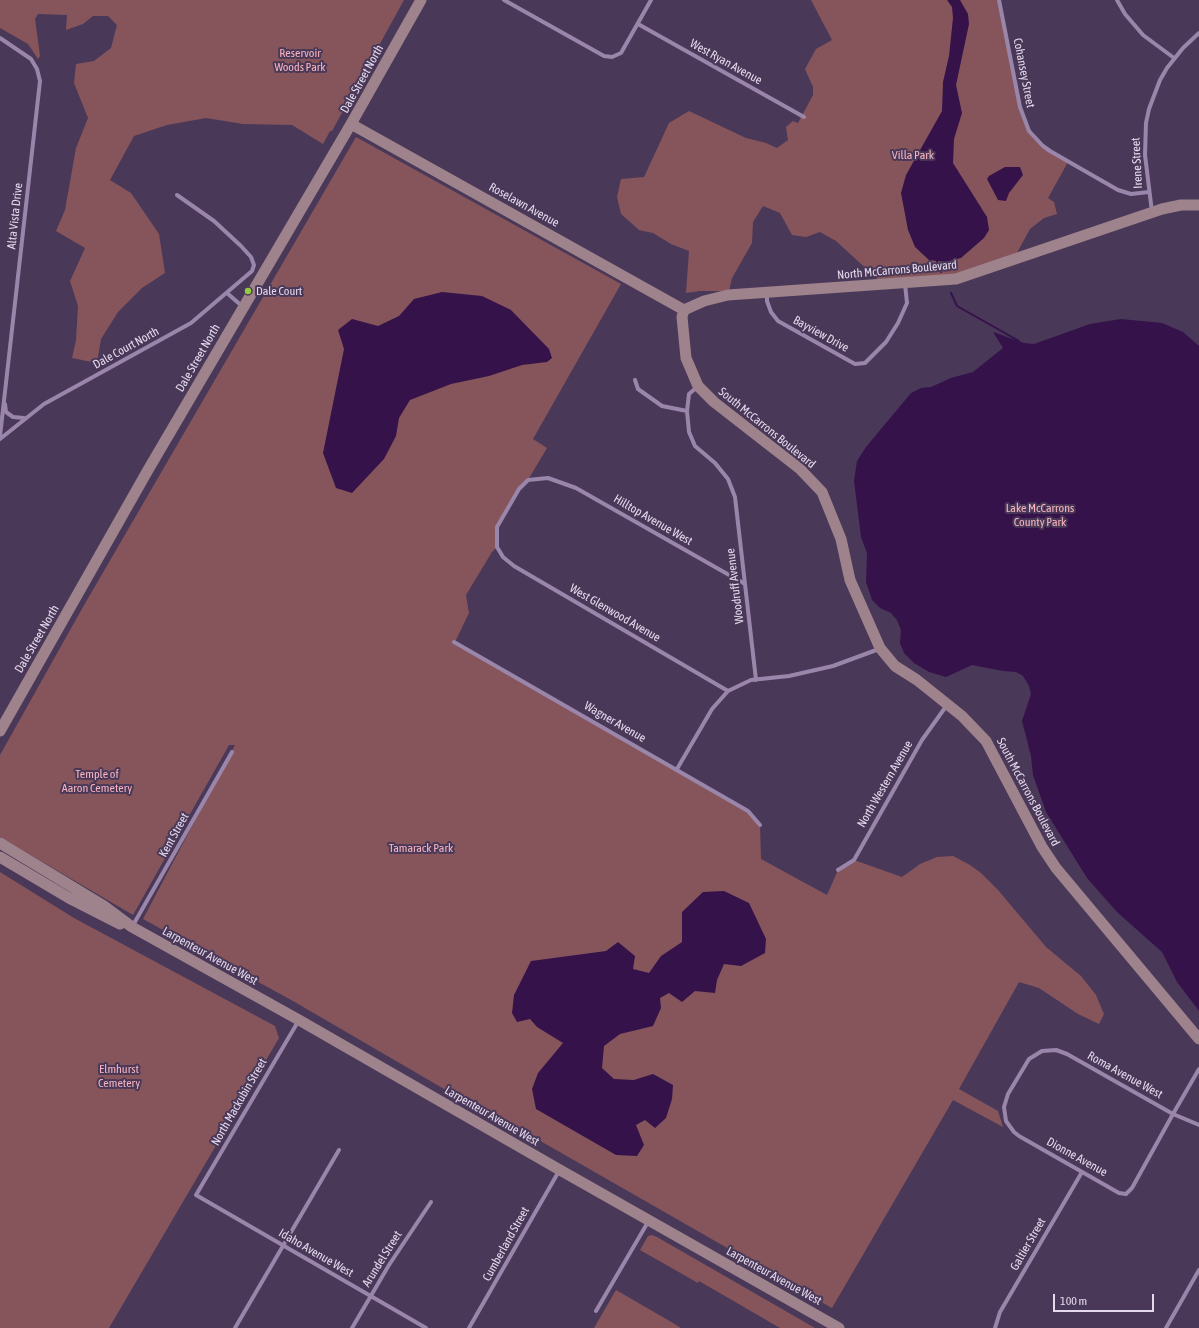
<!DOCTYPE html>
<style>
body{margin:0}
#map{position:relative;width:1199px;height:1328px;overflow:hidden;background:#4a3858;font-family:"Asap Condensed",sans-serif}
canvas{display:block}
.scale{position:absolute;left:1053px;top:1294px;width:101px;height:18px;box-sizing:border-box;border:2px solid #e4d9ed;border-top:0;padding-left:5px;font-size:12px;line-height:14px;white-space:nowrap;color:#e4d9ed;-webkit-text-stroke:3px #4a3858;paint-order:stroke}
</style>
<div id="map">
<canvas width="1199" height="1328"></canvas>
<div class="scale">100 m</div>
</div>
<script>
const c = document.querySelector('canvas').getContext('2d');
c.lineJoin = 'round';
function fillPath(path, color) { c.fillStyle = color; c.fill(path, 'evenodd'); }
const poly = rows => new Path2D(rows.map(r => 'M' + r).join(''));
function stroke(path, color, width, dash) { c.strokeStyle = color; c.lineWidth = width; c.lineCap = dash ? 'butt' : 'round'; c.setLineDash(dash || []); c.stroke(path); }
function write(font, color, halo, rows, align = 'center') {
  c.font = font + ' "Asap Condensed",sans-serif'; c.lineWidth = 4; c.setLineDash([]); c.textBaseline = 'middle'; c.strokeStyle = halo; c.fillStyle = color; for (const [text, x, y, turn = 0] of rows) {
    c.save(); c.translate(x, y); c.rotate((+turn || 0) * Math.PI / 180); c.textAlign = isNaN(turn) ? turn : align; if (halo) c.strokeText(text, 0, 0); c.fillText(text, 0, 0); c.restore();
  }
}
fillPath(poly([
 [0,0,404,0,332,131,330,131,323,144,292,125,243,124,206,118,167,125,134,136,110,180,131,193,159,234,165,273,142,288,118,312,101,339,97,363,72,358,76,340,78,306,70,281,85,248,56,231,65,210,76,148,88,118,74,83,76,64,94,61,111,48,117,25,108,16,93,16,83,24,66,30,67,15,38,14,35,19,40,56,38,59,28,44,0,28],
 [811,0,999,0,1022,115,1036,139,1068,162,1048,198,1054,202,1057,214,1044,218,1030,229,1013,260,971,275,884,285,836,241,820,232,806,237,792,235,780,213,763,206,753,222,752,243,732,278,729,291,700,291,686,293,689,251,671,244,653,233,639,230,621,214,617,197,621,179,644,177,669,123,689,111,746,138,766,143,777,148,788,140,786,127,793,121,798,123,813,95,813,87,805,69,816,49,832,40],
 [356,137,621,284,533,439,547,448,528,480,519,489,497,527,497,547,492,552,466,595,469,613,455,642,748,811,760,825,761,859,827,895,838,870,854,860,902,877,920,864,937,857,953,856,970,865,981,873,998,890,1046,947,1081,976,1096,995,1104,1014,1099,1024,1078,1014,1039,988,1019,982,959,1089,998,1111,1003,1127,953,1100,832,1308,530,1135,530,1139,293,1001,143,919,235,745,229,745,133,915,0,837,0,755,83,607],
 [0,872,74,918,275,1026,279,1038,109,1328,0,1328],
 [652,1235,657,1237,815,1328,780,1328,699,1281,698,1283,640,1250,648,1236],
 [616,1290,673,1323,681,1328,594,1328]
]), '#86555c');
fillPath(poly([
 [947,0,960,0,968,14,969,24,956,85,962,113,954,139,953,163,987,217,989,230,984,238,961,258,945,262,929,260,915,247,908,230,901,193,906,175,942,111,943,82,949,56,953,18,952,7],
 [1005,167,1020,167,1023,175,1009,193,1006,201,998,200,987,179,989,176],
 [442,292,482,296,511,310,549,349,552,358,547,362,522,365,489,376,451,384,410,400,399,418,396,436,384,459,352,493,336,488,323,453,344,349,338,330,352,319,378,326,399,316,414,299],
 [1121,319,1162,323,1183,332,1199,346,1199,1011,1177,982,1162,952,1117,912,1087,878,1046,812,1033,775,1031,756,1022,721,1031,694,1029,686,1023,676,1016,672,1003,671,972,665,946,677,929,672,914,663,904,653,900,643,901,630,897,620,891,613,880,608,872,600,866,582,867,553,861,537,854,481,857,461,866,447,911,393,921,388,931,387,951,378,973,372,1003,348,993,332,1024,343,1034,344,1090,324],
 [724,891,749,903,766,939,765,953,741,966,724,964,717,980,715,993,695,991,682,1002,669,993,660,998,661,1008,653,1026,620,1034,604,1046,602,1068,614,1079,634,1080,653,1074,673,1085,672,1099,666,1118,655,1128,645,1120,636,1125,644,1145,637,1156,616,1155,536,1109,532,1089,538,1073,563,1043,537,1027,530,1019,517,1022,512,1013,514,995,531,961,606,951,618,942,635,956,633,969,649,973,661,956,682,942,682,912,703,892]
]), '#35124a');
stroke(poly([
 [936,259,941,272],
 [951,293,957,306,1019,341]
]), '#35124a', 2);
stroke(poly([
 [504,0,604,56,612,57,621,53,651,0],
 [999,0,1020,107,1029,131,1043,146,1050,151,1118,190,1131,194,1149,192],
 [1117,0,1125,14,1143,35,1174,58],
 [638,24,804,117],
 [0,38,31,59,37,69,40,81,0,436],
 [1152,212,1145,155,1146,123,1149,109,1160,80,1167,68,1183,48,1199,33],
 [227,293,243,307],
 [767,293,767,301,771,312,778,321,855,364,865,363,886,342,898,323,907,303,905,284],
 [635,380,638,389,662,406,687,411],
 [697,387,689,394,687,411,689,432,695,446,715,463,728,479,735,497,756,680],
 [5,404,6,412,13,417,24,418],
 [0,439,44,404,191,323,252,271,254,265,251,257,241,246,214,221,177,195],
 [454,642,748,811,760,825],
 [728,691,514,566,503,557,497,547,497,527,519,489,528,480,548,478,576,488,745,584],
 [677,769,712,709,728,691,751,680,789,676,833,666,879,649],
 [838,870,854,860,922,740,947,705],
 [132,927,232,752],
 [299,1020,196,1195,426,1328],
 [1199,1069,1173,1114,1132,1188,1126,1194,1119,1193,1019,1136,1014,1132,1006,1121,1004,1107,1008,1094,1029,1059,1042,1051,1056,1050,1067,1054,1173,1114,1199,1125],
 [596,1311,648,1222],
 [235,1328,339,1150],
 [352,1328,389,1265,431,1202],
 [469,1328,559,1171],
 [995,1328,1000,1312,1082,1172],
 [1166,1328,1199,1270]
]), '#9a86aa', 4);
stroke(poly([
 [351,124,684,310],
 [684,310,682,317,686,358,698,386,714,402,800,469,822,492,841,539,850,580,880,648,895,666,917,680,962,716,986,741,1042,847,1056,868,1199,1039],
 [684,310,704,301,728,295,956,279,1162,209,1181,205,1199,205],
 [0,731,148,470,351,124,421,0],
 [0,843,104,906,132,927,299,1020,560,1170,839,1328],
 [0,857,69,898,120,924]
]), '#9e838c', 11);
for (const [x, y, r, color] of [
 [248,291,4,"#92cd3f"]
]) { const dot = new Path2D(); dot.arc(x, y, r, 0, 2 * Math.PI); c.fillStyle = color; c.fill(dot); stroke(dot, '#4a3858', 1.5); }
write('12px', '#f8b5bf', '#4a3858', [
 ["Reservoir",300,53],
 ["Woods Park",300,67],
 ["Villa Park",913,155],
 ["Lake McCarrons",1040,508],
 ["County Park",1040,522],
 ["Temple of",97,774],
 ["Aaron Cemetery",97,788],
 ["Tamarack Park",421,848],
 ["Elmhurst",119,1069],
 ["Cemetery",119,1083]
]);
write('12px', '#e4d9ed', '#4a3858', [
 ["West Ryan Avenue",726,62,29],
 ["Cohansey Street",1024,73,79],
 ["Dale Street North",362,79,-61],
 ["Irene Street",1137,163,-93],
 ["Roselawn Avenue",524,205,29],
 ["Alta Vista Drive",15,216,-84],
 ["North McCarrons Boulevard",897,270,-5],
 ["Bayview Drive",821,334,29],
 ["Dale Court North",126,348,-29],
 ["Dale Street North",198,358,-60],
 ["South McCarrons Boulevard",767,428,39],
 ["Hilltop Avenue West",653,520,30],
 ["Woodruff Avenue",735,586,-97],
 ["West Glenwood Avenue",615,613,30],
 ["Dale Street North",37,639,-60],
 ["Wagner Avenue",615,722,30],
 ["North Western Avenue",885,784,-60],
 ["South McCarrons Boulevard",1028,792,62],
 ["Kent Street",174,835,-61],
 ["Larpenteur Avenue West",210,956,29],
 ["Roma Avenue West",1125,1075,29],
 ["North Mackubin Street",239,1102,-60],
 ["Larpenteur Avenue West",492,1116,30],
 ["Dionne Avenue",1077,1157,29],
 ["Cumberland Street",506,1244,-61],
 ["Galtier Street",1028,1244,-60],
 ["Idaho Avenue West",316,1253,30],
 ["Arundel Street",382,1259,-58],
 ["Larpenteur Avenue West",774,1276,29]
]);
write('12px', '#e4d9ed', '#4a3858', [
 ["Dale Court",256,291]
], 'left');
</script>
